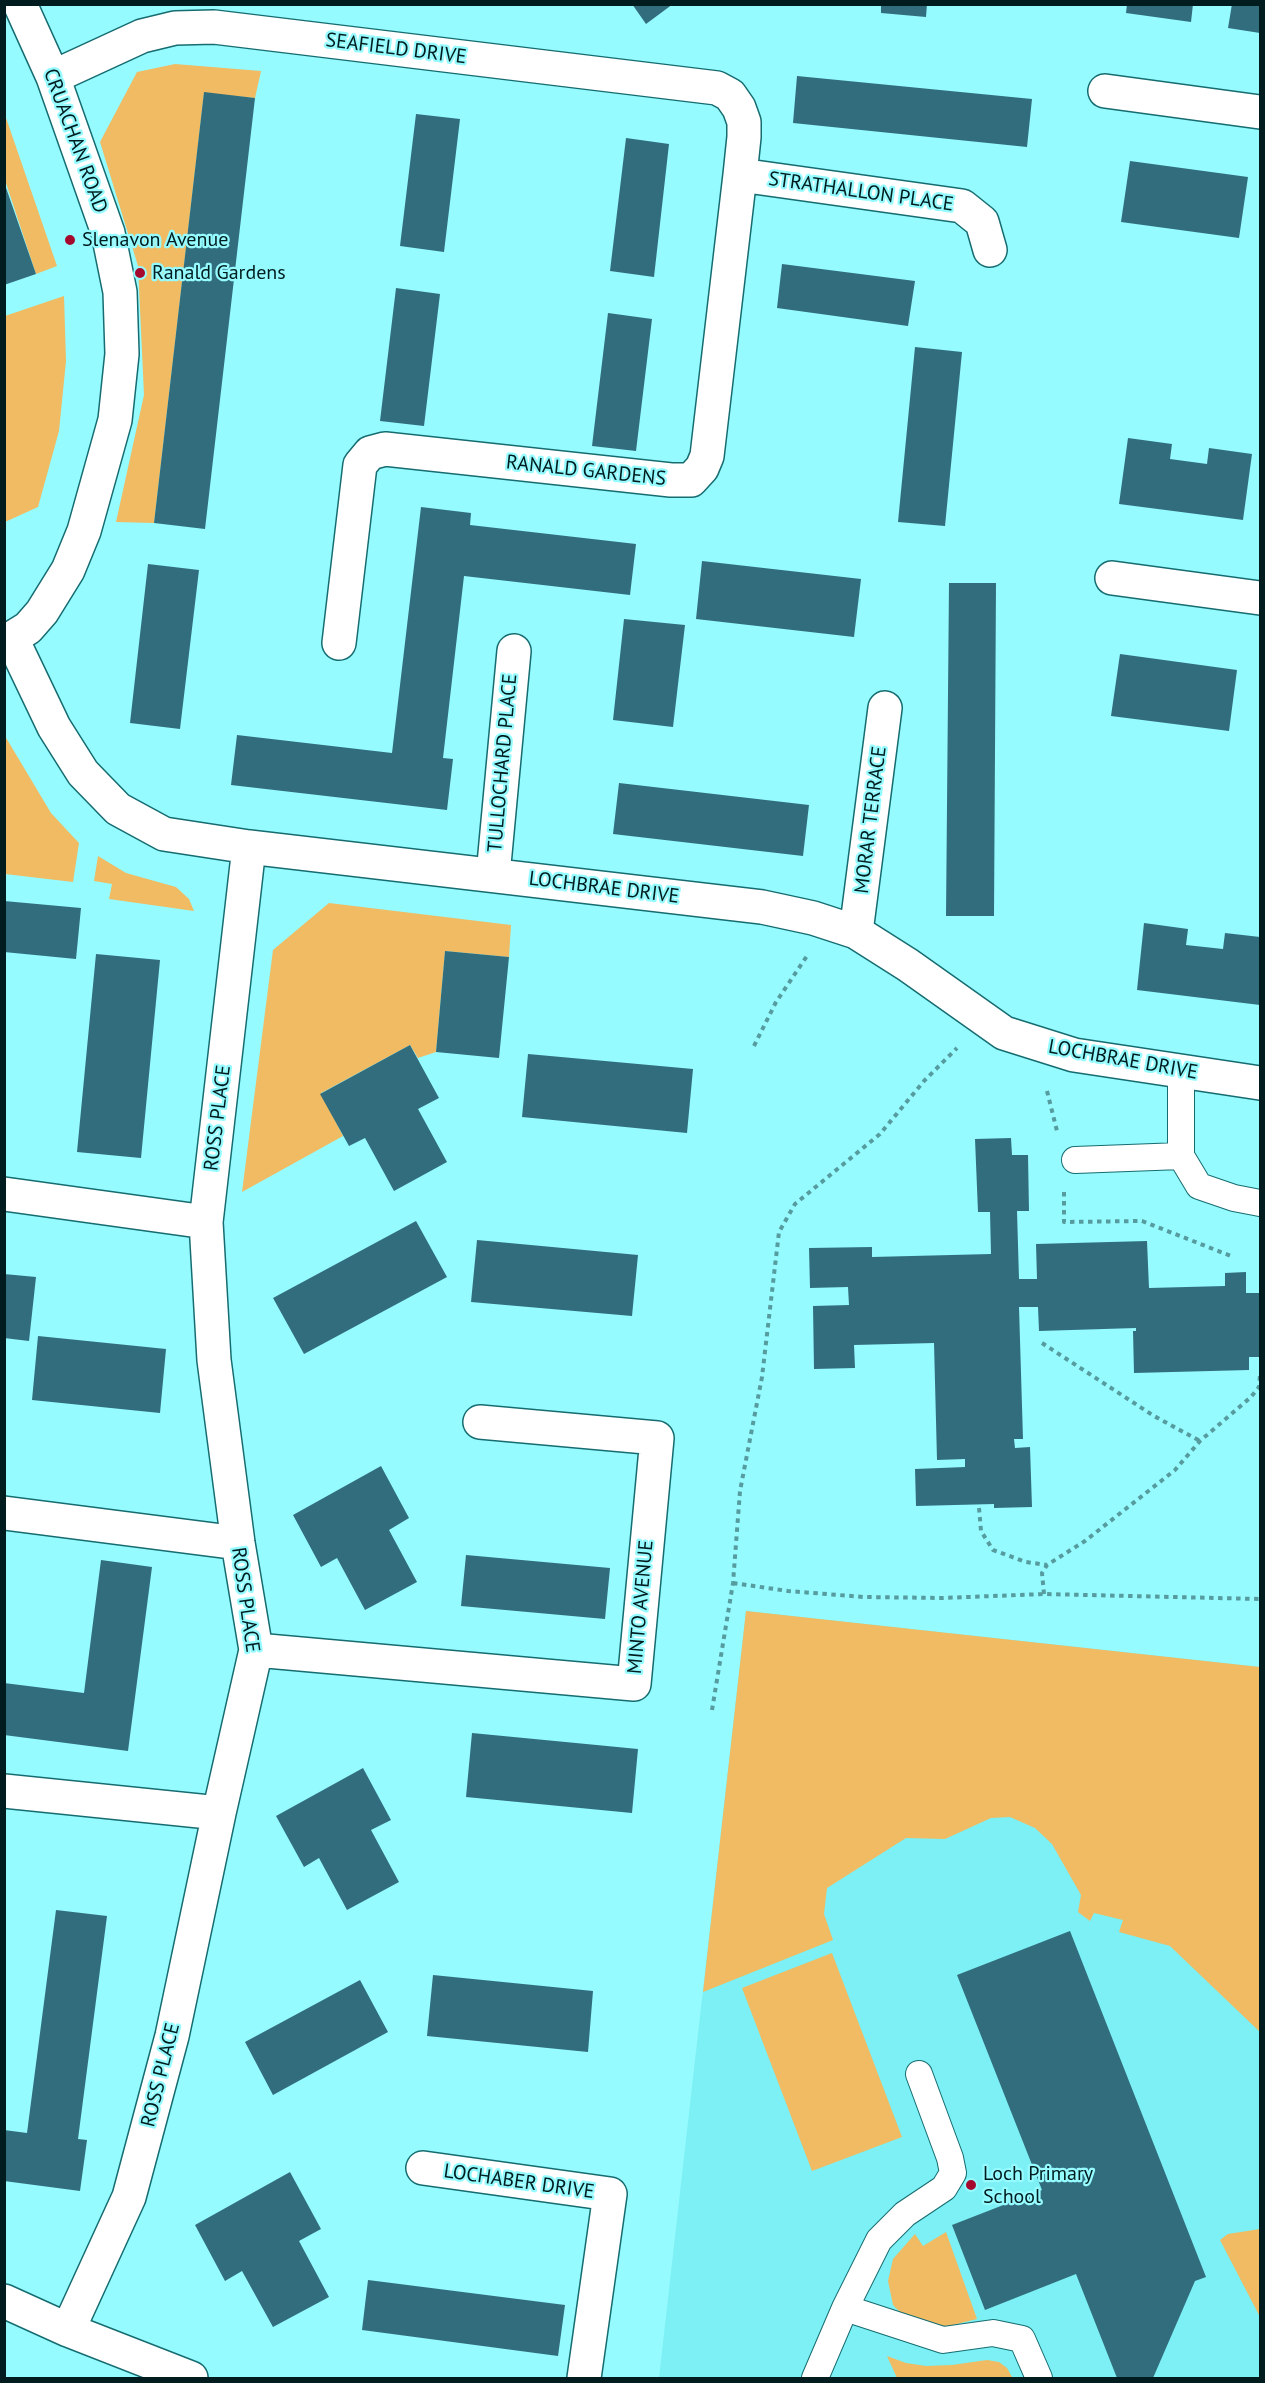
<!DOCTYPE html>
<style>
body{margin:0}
#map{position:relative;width:1265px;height:2383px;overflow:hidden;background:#95fbff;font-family:"PT Sans",sans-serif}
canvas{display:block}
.frame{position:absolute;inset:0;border:6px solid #001c1e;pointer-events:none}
</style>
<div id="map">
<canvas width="1265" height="2383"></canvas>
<div class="frame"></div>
</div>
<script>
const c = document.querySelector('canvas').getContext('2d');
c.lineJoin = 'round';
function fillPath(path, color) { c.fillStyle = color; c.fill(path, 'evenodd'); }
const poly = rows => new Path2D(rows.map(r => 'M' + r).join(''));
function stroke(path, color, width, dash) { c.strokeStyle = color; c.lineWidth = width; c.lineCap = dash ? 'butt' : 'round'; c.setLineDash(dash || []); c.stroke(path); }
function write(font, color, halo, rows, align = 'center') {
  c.font = font + ' "PT Sans",sans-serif'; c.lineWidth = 4.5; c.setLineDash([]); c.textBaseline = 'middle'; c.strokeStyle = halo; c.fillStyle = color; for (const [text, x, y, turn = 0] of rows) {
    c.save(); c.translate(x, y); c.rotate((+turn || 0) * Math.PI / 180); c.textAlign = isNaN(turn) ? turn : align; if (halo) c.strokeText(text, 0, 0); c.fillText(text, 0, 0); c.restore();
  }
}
fillPath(poly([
 [746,1611,1260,1667,1260,2378,659,2378]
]), '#7cf0f4');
fillPath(poly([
 [175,64,261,71,255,98,204,93,154,523,116,522,144,395,138,266,100,142,137,72],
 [4,112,57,266,36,274,5,180],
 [64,296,66,361,59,431,38,507,5,522,5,316],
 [5,736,51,813,79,843,73,882,5,874],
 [98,856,126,873,176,887,189,899,194,911,109,899,112,884,94,881],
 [329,903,511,925,509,957,445,951,436,1052,418,1058,410,1045,321,1093,343,1136,242,1192,273,950],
 [746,1611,1260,1667,1260,2032,1170,1946,1119,1932,1123,1920,1094,1913,1090,1921,1078,1912,1081,1895,1052,1844,1035,1828,1010,1817,991,1818,945,1839,906,1838,827,1888,824,1914,833,1940,703,1992],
 [832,1953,902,2137,812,2171,742,1988],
 [1260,2229,1260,2317,1220,2240,1228,2234],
 [946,2232,977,2319,949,2326,937,2326,903,2315,893,2305,888,2281,893,2259,915,2234,923,2246],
 [887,2356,906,2363,926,2366,952,2365,987,2360,999,2362,1007,2368,1012,2377,897,2378]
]), '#f0bb62');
fillPath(poly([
 [632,4,673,4,646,24],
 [881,4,927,4,926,17,881,13],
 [1127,4,1193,4,1191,22,1126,13],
 [1232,4,1260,4,1260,33,1228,28],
 [797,76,1032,99,1027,147,793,123],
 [204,92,255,98,205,529,154,523],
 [416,114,460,119,444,252,400,246],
 [626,138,669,144,654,277,610,271],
 [1130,161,1248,177,1239,238,1121,222],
 [4,182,36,274,4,285],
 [782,264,915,281,908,326,777,308],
 [396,288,440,294,424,426,380,421],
 [608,313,652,319,636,451,592,446],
 [915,347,962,352,945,526,898,522],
 [1128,438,1172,444,1170,459,1207,464,1209,448,1252,454,1243,520,1119,504],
 [421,507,471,513,470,525,636,544,630,595,464,576,443,758,453,759,447,810,231,785,237,735,392,753],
 [702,561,861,579,854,637,696,619],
 [148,564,199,570,180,729,130,723],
 [949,583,996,583,994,916,946,916],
 [624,619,685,625,673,727,613,720],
 [1120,654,1237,670,1229,731,1111,716],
 [619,783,809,805,803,856,613,834],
 [4,901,81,908,76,959,4,952],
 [1144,923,1188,929,1186,945,1223,949,1225,933,1260,937,1260,1005,1137,990],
 [445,951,509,957,499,1058,436,1052],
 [96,954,160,960,141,1158,77,1152],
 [410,1045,439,1098,418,1109,447,1162,394,1191,365,1138,349,1146,320,1094],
 [528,1054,693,1069,687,1133,522,1117],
 [1011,1138,1012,1155,1028,1155,1029,1211,1017,1211,1019,1279,1037,1279,1036,1244,1147,1241,1149,1288,1225,1286,1225,1273,1246,1272,1246,1293,1260,1293,1260,1357,1249,1357,1249,1370,1134,1373,1133,1331,1136,1331,1136,1328,1039,1331,1038,1307,1019,1307,1023,1439,1014,1439,1015,1448,1030,1447,1032,1507,994,1508,994,1504,916,1506,915,1469,965,1467,965,1459,937,1460,934,1343,854,1345,855,1368,814,1369,813,1306,849,1305,848,1287,810,1288,809,1248,872,1247,872,1257,991,1254,990,1212,978,1212,975,1139],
 [416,1221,447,1277,304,1354,273,1298],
 [477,1240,638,1255,632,1316,471,1302],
 [4,1274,36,1277,29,1341,4,1338],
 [38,1336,166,1349,160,1413,32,1400],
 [381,1466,409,1518,389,1530,417,1582,365,1610,337,1558,321,1567,293,1515],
 [466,1555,610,1568,605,1619,461,1606],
 [101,1560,152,1567,128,1751,4,1735,4,1683,84,1693],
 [472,1733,638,1749,632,1813,466,1797],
 [363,1768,391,1820,371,1830,399,1882,347,1910,319,1858,304,1867,276,1816],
 [56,1910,107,1916,78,2139,87,2140,80,2191,4,2181,4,2130,27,2133],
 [1070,1931,1206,2277,1195,2281,1153,2378,1117,2378,1076,2274,985,2310,952,2225,1042,2190,957,1975],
 [433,1975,593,1991,588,2052,427,2036],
 [360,1980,388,2032,273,2095,245,2042],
 [290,2172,321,2229,299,2241,329,2297,273,2327,242,2271,225,2281,195,2225],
 [368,2280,565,2305,558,2356,362,2330]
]), '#326d7e');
const lane = poly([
 [1181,1071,1181,1156,1199,1186,1234,1198,1260,1203],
 [1075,1160,1181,1156],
 [845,2308,943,2340,993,2333,1022,2339,1039,2378],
 [815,2378,845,2308,879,2240,905,2214,944,2188,953,2173,950,2158,919,2074]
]);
const street = poly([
 [53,77,142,36,175,28,214,27,717,88,730,95,739,108,744,122,744,137,740,175,707,456,702,468,691,480,671,480,385,449,370,453,360,465,339,643],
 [1105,91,1260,112],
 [740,175,962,206,982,222,990,250],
 [1112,578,1260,598],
 [12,639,54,727,83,773,118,809,164,834,249,847,762,907,813,918,856,932,908,965,1004,1033,1074,1055,1260,1083],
 [4,643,28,628,42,612,68,570,84,531,115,420,122,354,120,292,108,233,53,77,20,4],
 [493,875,514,651],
 [856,932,885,708],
 [4,1194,206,1222],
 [4,1513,238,1543],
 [256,1650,634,1684,657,1438,480,1422],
 [4,1791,219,1813],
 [423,2168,610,2194,584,2378],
 [4,2301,68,2330,191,2378],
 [68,2330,129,2197,172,2036,219,1813,256,1650,238,1543,214,1360,206,1222,249,847]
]);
stroke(lane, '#166c70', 28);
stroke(street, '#166c70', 36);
stroke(poly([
 [754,1046,776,1002,807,956],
 [1047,1091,1057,1131],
 [1064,1192,1064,1222,1142,1221,1231,1256],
 [1042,1343,1154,1416,1200,1441],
 [979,1508,981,1531,993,1550,1026,1562,1047,1565],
 [733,1583,788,1591,864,1597,943,1598,1044,1594,1260,1599],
 [1044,1594,1042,1573,1047,1565,1085,1541,1175,1470,1200,1441,1251,1397,1259,1387,1260,1375],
 [712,1710,733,1583,740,1491,762,1377,779,1232,795,1204,880,1134,924,1081,957,1048]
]), '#569c9f', 4, [4.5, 4.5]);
stroke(lane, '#fff', 26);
stroke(street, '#fff', 33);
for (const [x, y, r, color] of [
 [70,240,6,"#a50a2e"],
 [140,273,6,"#a50a2e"],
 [971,2185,6,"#a50a2e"]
]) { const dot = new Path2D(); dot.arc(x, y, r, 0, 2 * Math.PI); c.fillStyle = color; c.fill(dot); stroke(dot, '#95fbff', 2); }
write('20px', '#001c1e', '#95fbff', [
 ["SEAFIELD DRIVE",396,49,7],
 ["CRUACHAN ROAD",75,141,70],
 ["STRATHALLON PLACE",861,192,8],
 ["RANALD GARDENS",586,471,6],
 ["TULLOCHARD PLACE",503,763,-85],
 ["MORAR TERRACE",871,820,-83],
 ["LOCHBRAE DRIVE",604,888,7],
 ["LOCHBRAE DRIVE",1123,1060,10],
 ["ROSS PLACE",218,1118,-83],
 ["ROSS PLACE",245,1600,82],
 ["MINTO AVENUE",641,1607,-85],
 ["ROSS PLACE",161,2075,-76],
 ["LOCHABER DRIVE",519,2182,8]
]);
write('20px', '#001c1e', '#95fbff', [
 ["Slenavon Avenue",82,240],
 ["Ranald Gardens",152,273],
 ["Loch Primary",983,2174],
 ["School",983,2197]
], 'left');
</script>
